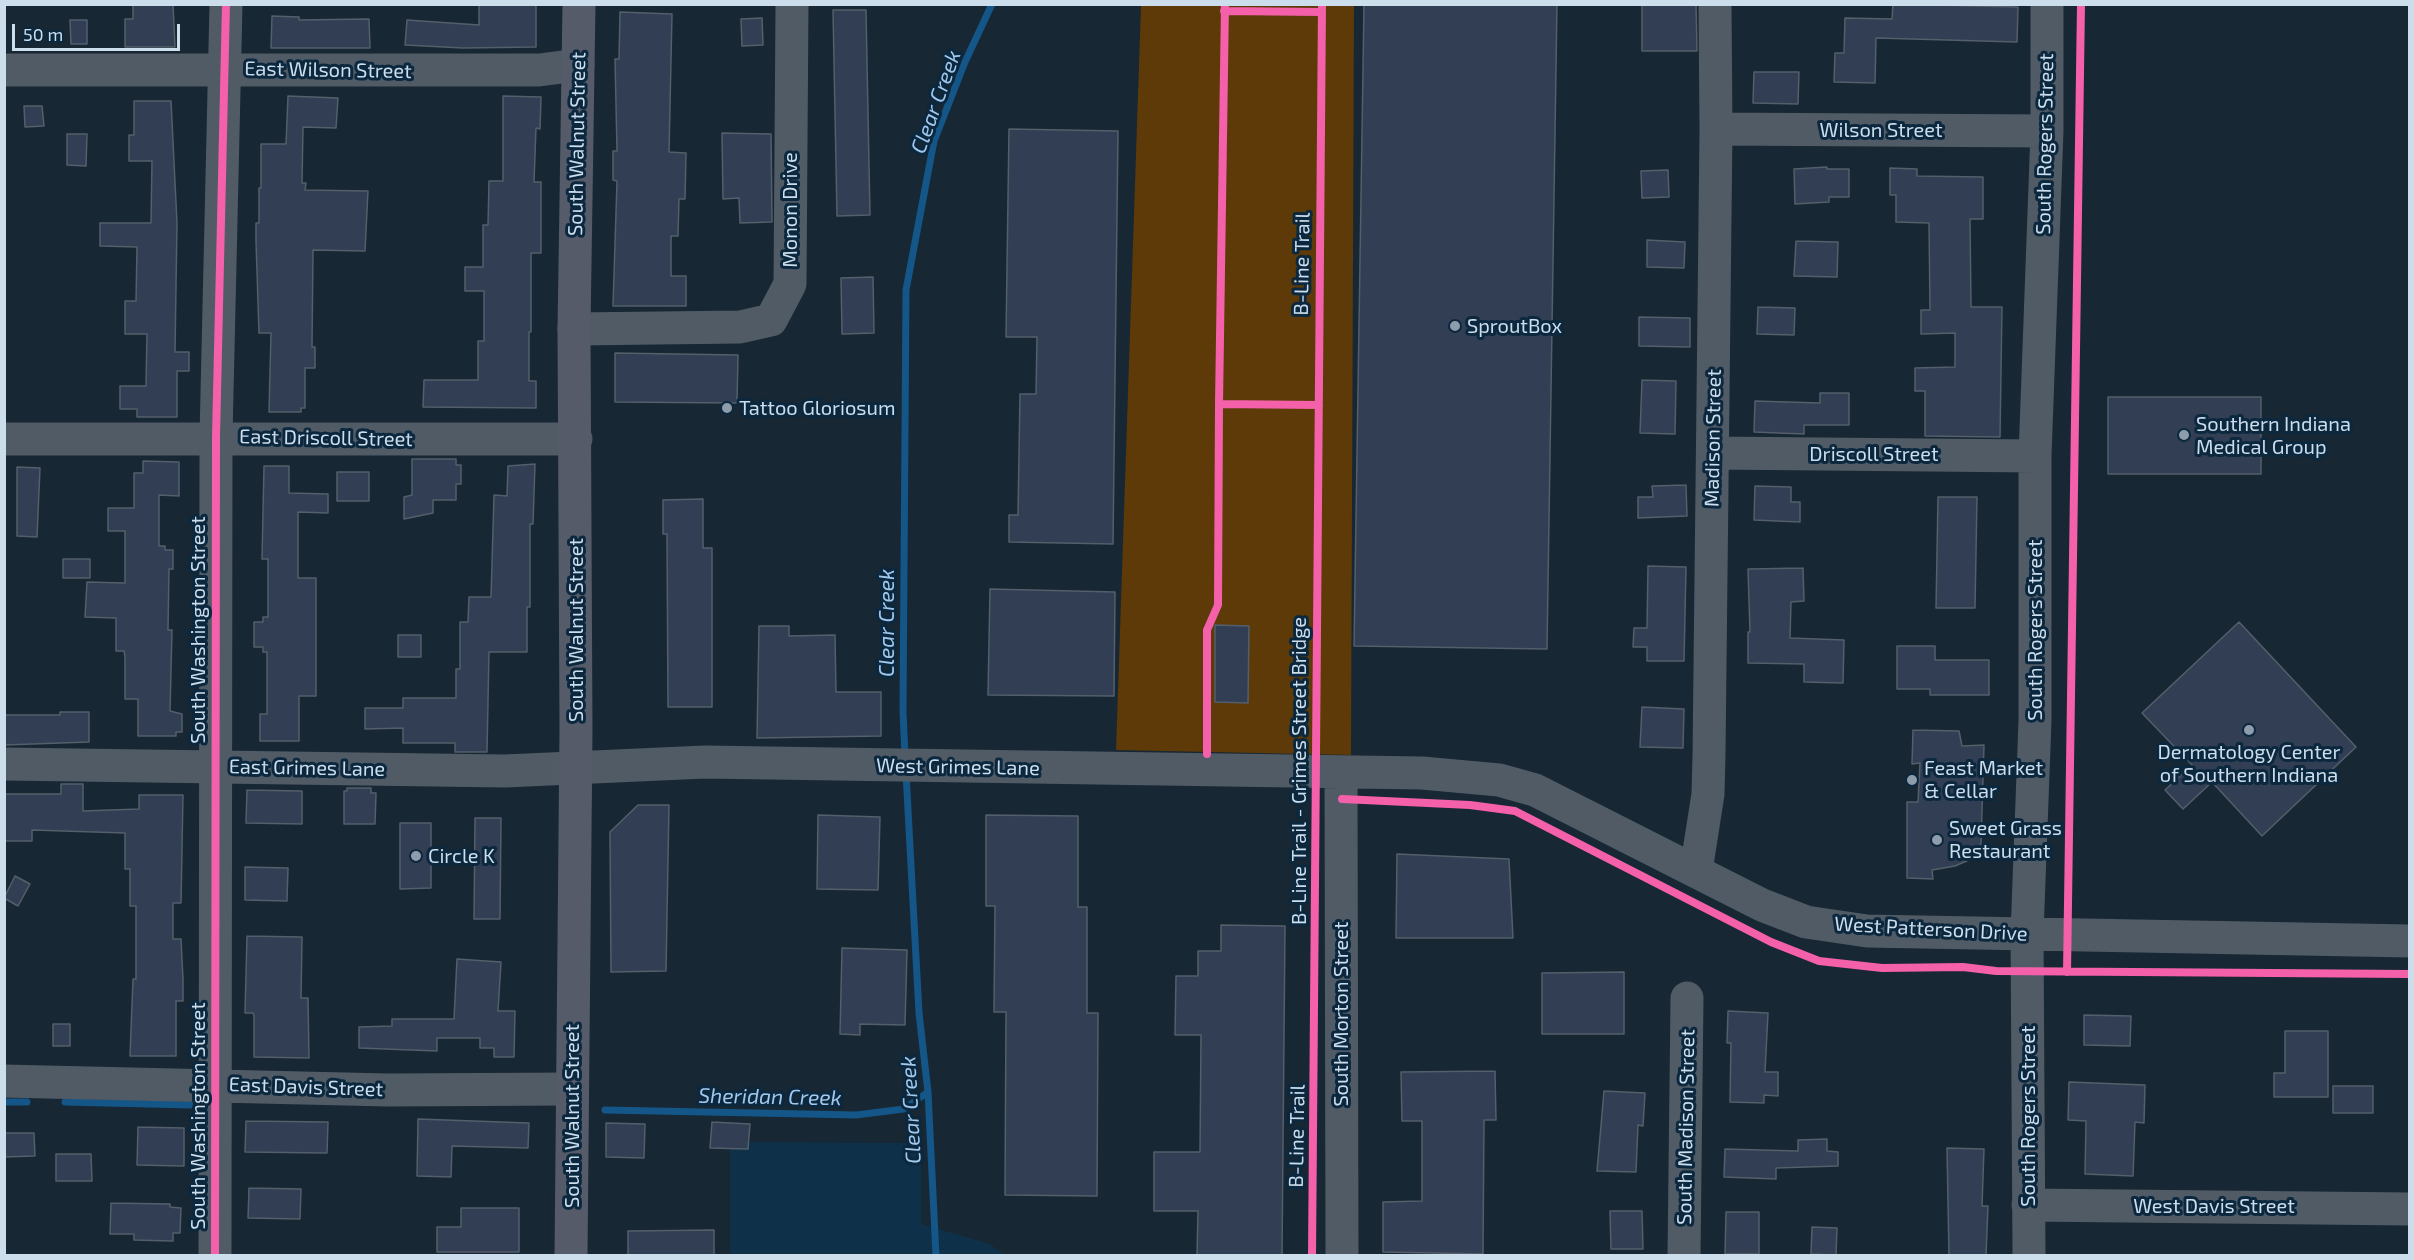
<!DOCTYPE html>
<style>
body{margin:0}
#map{position:relative;width:2414px;height:1260px;overflow:hidden;background:#172733;font-family:"Exo 2",sans-serif}
canvas{display:block}
.frame{position:absolute;inset:0;border:6px solid #ccddec;pointer-events:none}
.scale{position:absolute;left:12px;top:24px;width:168px;height:27px;box-sizing:border-box;border:3px solid #ccddec;border-top:0;padding-left:8px;font-size:18px;line-height:21px;white-space:nowrap;color:#ccddec;-webkit-text-stroke:4px #0b283f;paint-order:stroke}
</style>
<div id="map">
<canvas width="2414" height="1260"></canvas>
<div class="frame"></div>
<div class="scale">50 m</div>
</div>
<script>
const c = document.querySelector('canvas').getContext('2d');
c.lineJoin = 'round';
function fillPath(path, color) { c.fillStyle = color; c.fill(path, 'evenodd'); }
const poly = rows => new Path2D(rows.map(r => 'M' + r).join(''));
function stroke(path, color, width, dash) { c.strokeStyle = color; c.lineWidth = width; c.lineCap = dash ? 'butt' : 'round'; c.setLineDash(dash || []); c.stroke(path); }
function write(font, color, halo, rows, align = 'center') {
  c.font = font + ' "Exo 2",sans-serif'; c.lineWidth = 6; c.setLineDash([]); c.textBaseline = 'middle'; c.strokeStyle = halo; c.fillStyle = color; for (const [text, x, y, turn = 0] of rows) {
    c.save(); c.translate(x, y); c.rotate((+turn || 0) * Math.PI / 180); c.textAlign = isNaN(turn) ? turn : align; if (halo) c.strokeText(text, 0, 0); c.fillText(text, 0, 0); c.restore();
  }
}
fillPath(poly([
 [730,1142,921,1143,921,1224,990,1244,1005,1255,730,1256]
]), '#0e3049');
fillPath(poly([
 [1141,5,1354,5,1351,755,1116,750]
]), '#5d3a08');
stroke(poly([
 [905,756,903,711,906,290,934,141,965,62,992,4],
 [906,773,919,1013,928,1092,936,1256],
 [4,1102,27,1102],
 [65,1102,190,1105],
 [605,1110,856,1115,904,1109,928,1092]
]), '#145687', 7);
const building = poly([
 [133,4,173,4,175,47,125,47,125,19,133,19,133,4],
 [479,4,536,4,536,47,463,48,405,45,407,20,479,25,479,4],
 [1364,4,1557,4,1547,649,1354,646,1364,4],
 [1642,4,1696,4,1697,51,1642,51,1642,4],
 [1893,4,2018,7,2017,42,1876,38,1875,83,1834,82,1835,53,1844,53,1845,18,1892,19,1893,4],
 [833,10,866,10,870,215,837,216,833,10],
 [620,12,672,14,669,152,686,153,685,199,679,199,678,236,671,236,671,276,686,276,686,306,613,306,617,181,613,180,613,151,617,151,615,59,619,59,620,12],
 [272,16,299,17,299,20,369,19,370,48,271,48,272,16],
 [762,18,763,45,742,46,741,19,762,18],
 [70,20,87,20,87,44,71,44,70,20],
 [1754,72,1799,72,1798,104,1753,103,1754,72],
 [288,96,338,98,336,128,303,127,302,183,306,183,305,190,368,191,365,251,313,250,312,347,315,347,315,368,305,368,305,408,301,408,301,412,269,412,271,333,259,333,256,241,256,223,259,223,259,188,261,188,261,144,286,144,288,96],
 [503,96,541,97,540,129,536,128,534,182,541,182,541,253,531,253,531,332,529,332,529,381,536,381,536,408,423,407,424,380,478,380,478,341,484,341,484,291,465,291,465,267,483,267,483,225,488,225,489,181,503,181,503,96],
 [134,101,171,101,177,223,175,352,189,352,189,371,177,371,177,417,137,417,137,409,120,409,120,386,146,386,147,334,125,334,125,301,136,301,137,247,100,246,100,223,151,223,152,161,129,161,129,135,134,135,134,101],
 [24,106,42,106,44,126,25,127,24,106],
 [1009,129,1118,131,1113,544,1009,542,1009,515,1018,515,1020,394,1036,394,1037,337,1006,337,1009,129],
 [722,133,771,134,772,222,740,223,739,198,723,199,722,133],
 [67,134,87,134,86,166,67,165,67,134],
 [1827,167,1827,169,1849,169,1849,197,1829,197,1829,202,1795,204,1794,169,1827,167],
 [1890,168,1917,169,1917,176,1983,177,1983,219,1970,219,1971,307,2002,307,2000,437,1925,436,1925,391,1915,391,1915,368,1955,367,1955,333,1921,334,1921,310,1930,310,1929,223,1896,222,1896,195,1890,195,1890,168],
 [1668,170,1669,197,1642,198,1641,171,1668,170],
 [1647,240,1685,242,1684,268,1647,267,1647,240],
 [1796,241,1838,242,1837,277,1794,276,1796,241],
 [873,277,874,333,842,334,841,278,873,277],
 [1758,307,1795,308,1794,335,1757,334,1758,307],
 [1639,317,1690,318,1690,347,1639,346,1639,317],
 [615,353,738,355,737,403,615,402,615,353],
 [1642,380,1676,381,1675,434,1640,433,1642,380],
 [1820,393,1849,393,1849,425,1804,425,1804,434,1754,432,1755,401,1820,403,1820,393],
 [2108,397,2261,397,2261,474,2108,474,2108,397],
 [412,459,456,459,456,465,461,465,461,484,456,484,456,500,433,500,433,513,404,519,404,497,412,495,412,459],
 [143,461,179,462,179,496,159,495,159,546,165,546,165,550,173,550,173,569,169,569,168,630,172,630,170,711,182,714,182,732,176,732,176,736,138,736,138,699,125,699,125,657,124,651,116,651,116,618,85,617,87,582,125,583,125,531,108,531,108,508,134,508,134,473,143,473,143,461],
 [535,464,533,524,530,524,530,607,527,607,527,652,489,652,487,752,455,752,455,743,403,743,403,728,365,729,365,708,403,708,403,698,456,698,456,669,460,669,460,622,468,622,469,597,491,597,494,495,507,496,508,466,535,464],
 [264,466,289,466,289,493,328,494,328,513,298,512,298,578,316,578,316,696,299,696,299,741,260,741,260,714,267,714,267,652,263,652,263,647,254,647,254,622,263,622,263,617,268,617,268,559,262,559,264,466],
 [17,467,40,468,37,537,17,536,17,467],
 [337,472,369,472,369,501,337,501,337,472],
 [1686,485,1687,516,1638,518,1638,497,1653,497,1652,486,1686,485],
 [1755,486,1791,487,1791,502,1800,502,1800,522,1754,520,1755,486],
 [1938,497,1977,497,1975,608,1936,608,1938,497],
 [703,499,703,548,712,548,712,707,668,707,667,534,663,534,663,500,703,499],
 [63,559,90,559,90,578,63,578,63,559],
 [1648,566,1686,567,1684,661,1647,661,1647,647,1633,647,1634,628,1647,628,1648,566],
 [1803,568,1804,601,1791,602,1790,638,1844,640,1843,683,1804,682,1804,664,1748,663,1748,632,1750,632,1748,569,1803,568],
 [990,589,1115,592,1114,696,988,695,990,589],
 [2239,622,2356,747,2262,836,2212,782,2183,809,2165,790,2192,765,2142,713,2239,622],
 [1215,625,1249,626,1248,703,1215,702,1215,625],
 [759,626,789,626,789,636,835,635,836,692,881,692,881,736,757,738,759,626],
 [398,635,421,635,421,657,398,657,398,635],
 [1897,646,1935,646,1935,660,1989,660,1989,695,1930,695,1930,689,1897,689,1897,646],
 [1642,707,1684,709,1683,748,1640,747,1642,707],
 [60,712,89,712,89,742,4,745,4,715,60,715,60,712],
 [1913,730,1959,731,1962,746,1984,745,1981,844,1971,859,1955,866,1932,870,1933,879,1907,878,1907,802,1918,802,1920,763,1912,764,1913,730],
 [61,784,83,784,83,811,139,809,139,795,183,795,181,903,173,903,173,939,181,939,183,979,183,1001,176,1001,176,1056,130,1056,133,979,136,979,136,906,130,906,130,869,125,869,125,833,32,830,32,841,4,841,4,794,61,794,61,784],
 [347,788,371,788,371,793,376,793,375,824,344,824,344,791,347,791,347,788],
 [247,790,302,791,302,824,246,823,247,790],
 [638,805,669,805,666,971,611,972,610,832,638,805],
 [818,815,880,817,878,890,817,889,818,815],
 [986,815,1078,816,1078,907,1087,907,1087,1013,1098,1013,1097,1196,1005,1195,1006,1012,994,1012,995,906,986,906,986,815],
 [475,818,501,818,500,919,474,919,475,818],
 [400,823,431,823,431,888,400,889,400,823],
 [1397,854,1509,859,1513,938,1396,938,1397,854],
 [245,867,288,868,287,901,245,900,245,867],
 [15,876,30,884,18,906,4,898,15,876],
 [1221,925,1285,926,1282,1256,1197,1256,1198,1211,1154,1211,1154,1152,1200,1152,1201,1035,1175,1035,1176,976,1198,976,1198,951,1221,951,1221,925],
 [247,936,302,937,301,998,308,998,309,1058,254,1057,254,1016,253,1013,245,1013,247,936],
 [842,948,907,950,905,1025,860,1024,860,1035,840,1034,842,948],
 [457,959,501,962,498,1011,515,1011,514,1057,494,1057,494,1048,480,1048,480,1038,437,1038,437,1051,359,1048,359,1027,392,1026,392,1019,454,1019,457,959],
 [1624,972,1624,1034,1542,1034,1542,973,1624,972],
 [1728,1011,1768,1013,1765,1072,1778,1072,1778,1096,1764,1095,1764,1103,1730,1102,1731,1043,1727,1043,1728,1011],
 [2084,1015,2131,1016,2130,1046,2084,1045,2084,1015],
 [53,1024,70,1024,70,1046,53,1046,53,1024],
 [2285,1031,2328,1031,2328,1097,2274,1097,2274,1073,2285,1073,2285,1031],
 [1495,1071,1496,1120,1484,1120,1483,1254,1383,1252,1383,1202,1422,1201,1422,1121,1402,1121,1401,1072,1495,1071],
 [2069,1082,2145,1085,2144,1123,2135,1122,2133,1176,2085,1174,2086,1121,2068,1120,2069,1082],
 [2333,1086,2373,1086,2373,1113,2333,1113,2333,1086],
 [1604,1091,1645,1093,1643,1126,1638,1125,1636,1172,1597,1171,1604,1091],
 [418,1119,529,1123,528,1148,452,1146,451,1177,417,1176,418,1119],
 [246,1121,328,1122,327,1153,245,1152,246,1121],
 [712,1122,750,1124,748,1149,710,1148,712,1122],
 [606,1123,645,1124,644,1158,606,1157,606,1123],
 [138,1127,184,1128,184,1166,137,1165,138,1127],
 [4,1133,34,1133,35,1156,4,1157,4,1133],
 [1827,1139,1827,1151,1838,1152,1838,1166,1776,1168,1776,1179,1724,1177,1725,1149,1798,1151,1798,1140,1827,1139],
 [1947,1148,1984,1149,1982,1206,1988,1206,1986,1256,1949,1256,1947,1148],
 [56,1154,91,1154,92,1181,56,1181,56,1154],
 [249,1188,301,1189,300,1219,248,1218,249,1188],
 [111,1203,170,1204,170,1207,181,1208,180,1233,173,1233,173,1241,134,1240,134,1234,110,1234,111,1203],
 [461,1208,519,1208,519,1252,437,1252,437,1227,461,1227,461,1208],
 [1610,1211,1642,1211,1643,1249,1611,1249,1610,1211],
 [1726,1212,1759,1212,1759,1254,1725,1254,1726,1212],
 [1812,1227,1837,1228,1836,1255,1811,1254,1812,1227],
 [714,1230,714,1256,628,1256,628,1231,714,1230]
]);
fillPath(building, '#323e53');
stroke(building, '#545f6b', 1.5);
stroke(poly([
 [4,70,539,70,578,65],
 [1716,129,2047,131],
 [574,329,740,327,771,320,790,284,792,4],
 [4,439,576,439],
 [1714,453,2035,456],
 [4,764,505,771,705,762,1422,773,1499,780,1535,790,1762,905,1806,922,1867,931,2410,941],
 [1341,772,1342,1256],
 [1696,871,1708,794,1709,756,1716,129,1715,4],
 [4,1081,388,1090,572,1089],
 [2028,1205,2410,1209],
 [215,1256,216,437,226,4],
 [1684,1256,1687,998],
 [2029,1256,2027,934,2035,721,2035,456,2047,131,2047,4]
]), '#505b66', 33);
stroke(poly([
 [571,1256,576,729,574,329,579,4]
]), '#555b69', 33);
stroke(poly([
 [1225,4,1219,404,1319,405],
 [1224,11,1321,12],
 [1207,754,1207,630,1218,605,1219,404],
 [1342,799,1470,805,1515,811,1771,942,1819,961,1882,968,1963,967,1996,971,2410,974],
 [2067,972,2081,4],
 [215,1256,216,437,226,4],
 [1312,1256,1322,4]
]), '#f560ab', 8);
for (const [x, y, r, color] of [
 [1455,326,6,"#8d9dab"],
 [727,408,6,"#8d9dab"],
 [2184,435,6,"#8d9dab"],
 [2249,730,6,"#8d9dab"],
 [1912,780,6,"#8d9dab"],
 [1937,840,6,"#8d9dab"],
 [416,856,6,"#8d9dab"]
]) { const dot = new Path2D(); dot.arc(x, y, r, 0, 2 * Math.PI); c.fillStyle = color; c.fill(dot); stroke(dot, '#0b283f', 2); }
write('20px', '#ccddec', '#0b283f', [
 ["East Wilson Street",328,70,1],
 ["Wilson Street",1881,130],
 ["South Walnut Street",577,144,-89],
 ["South Rogers Street",2045,144,-89],
 ["Monon Drive",790,210,-90],
 ["B-Line Trail",1302,264,-89],
 ["East Driscoll Street",326,438,1],
 ["Madison Street",1713,438,-89],
 ["Driscoll Street",1874,454],
 ["South Washington Street",198,630,-90],
 ["South Walnut Street",576,630,-90],
 ["South Rogers Street",2035,630,-90],
 ["West Grimes Lane",958,767,1],
 ["East Grimes Lane",307,768,1],
 ["B-Line Trail - Grimes Street Bridge",1299,771,-90],
 ["West Patterson Drive",1931,929,3],
 ["South Morton Street",1341,1014,-90],
 ["East Davis Street",306,1087,2],
 ["South Washington Street",198,1116,-90],
 ["South Walnut Street",572,1116,-90],
 ["South Rogers Street",2028,1116,-90],
 ["South Madison Street",1686,1127,-89],
 ["B-Line Trail",1297,1136,-89],
 ["West Davis Street",2214,1206]
]);
write('20px', '#ccddec', '#0b283f', [
 ["SproutBox",1467,326],
 ["Tattoo Gloriosum",739,408],
 ["Southern Indiana",2196,424],
 ["Medical Group",2196,447],
 ["Dermatology Center",2249,752,"center"],
 ["of Southern Indiana",2249,775,"center"],
 ["Feast Market",1924,768],
 ["& Cellar",1924,791],
 ["Sweet Grass",1949,828],
 ["Restaurant",1949,851],
 ["Circle K",428,856]
], 'left');
write('italic 21px', '#a2c9ed', '#0b283f', [
 ["Clear Creek",936,102,-70],
 ["Clear Creek",887,623,-90],
 ["Sheridan Creek",770,1097,1],
 ["Clear Creek",911,1110,-93]
]);
</script>
